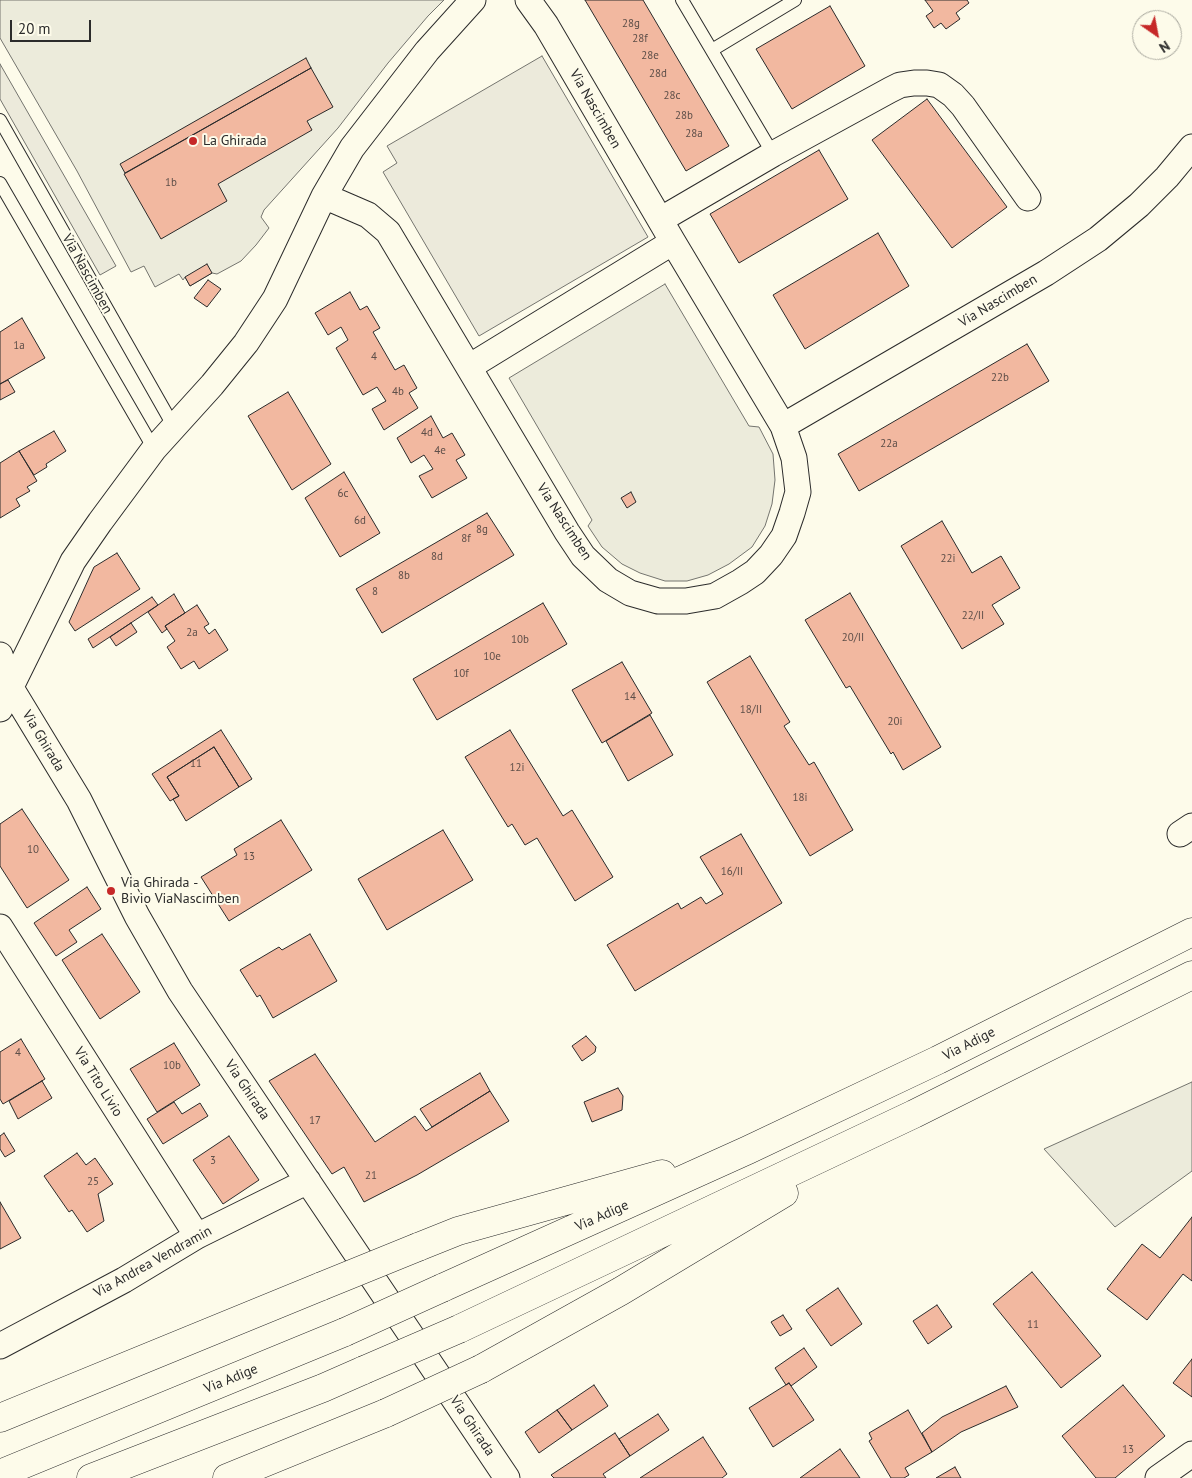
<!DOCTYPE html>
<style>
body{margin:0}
#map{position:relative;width:1192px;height:1478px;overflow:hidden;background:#fdfbea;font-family:"PT Sans",sans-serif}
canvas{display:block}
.north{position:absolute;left:1132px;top:10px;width:50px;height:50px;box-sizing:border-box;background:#fdfbea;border:1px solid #a9a89e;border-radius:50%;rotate:147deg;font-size:14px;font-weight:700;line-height:20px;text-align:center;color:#2b2b2b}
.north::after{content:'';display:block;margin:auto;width:18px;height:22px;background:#c62828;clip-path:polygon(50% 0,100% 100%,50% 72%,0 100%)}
.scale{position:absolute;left:10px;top:20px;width:81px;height:22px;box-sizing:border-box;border:2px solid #2b2b2b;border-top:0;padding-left:6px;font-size:15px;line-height:18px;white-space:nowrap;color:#2b2b2b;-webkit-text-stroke:4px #fdfbea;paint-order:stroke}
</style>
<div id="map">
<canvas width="1192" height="1478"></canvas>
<div class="north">N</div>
<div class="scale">20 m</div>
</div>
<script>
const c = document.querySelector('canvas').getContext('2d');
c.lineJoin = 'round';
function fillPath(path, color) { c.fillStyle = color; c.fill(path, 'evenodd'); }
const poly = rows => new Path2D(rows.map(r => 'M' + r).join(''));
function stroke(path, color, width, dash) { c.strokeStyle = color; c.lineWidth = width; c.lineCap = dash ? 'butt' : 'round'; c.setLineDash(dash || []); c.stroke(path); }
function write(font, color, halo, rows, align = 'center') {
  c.font = font + ' "PT Sans",sans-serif'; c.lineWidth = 4; c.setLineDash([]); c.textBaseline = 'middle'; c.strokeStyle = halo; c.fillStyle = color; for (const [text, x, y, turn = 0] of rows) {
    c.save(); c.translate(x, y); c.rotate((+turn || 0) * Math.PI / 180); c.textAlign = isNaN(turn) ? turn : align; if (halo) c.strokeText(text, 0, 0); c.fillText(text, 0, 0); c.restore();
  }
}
const green = poly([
 [0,0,444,0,428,16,388,63,338,128,264,210,261,217,269,228,256,245,241,261,217,274,212,273,190,286,185,277,183,280,179,274,155,287,144,266,131,272,77,171,0,38,0,0],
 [665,284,749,426,759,427,773,454,775,480,772,504,765,526,752,547,729,564,708,575,687,581,665,581,640,573,622,564,602,547,588,526,592,520,509,378,665,284],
 [1192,1082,1192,1171,1115,1227,1044,1149,1192,1082]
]);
fillPath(green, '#ecebdb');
stroke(green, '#74746e', 1);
const parking = poly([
 [542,56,648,237,479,336,383,172,397,163,387,146,542,56],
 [0,64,116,266,100,275,0,99,0,64]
]);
fillPath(parking, '#eceadb');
stroke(parking, '#74746e', 1);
const building = poly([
 [585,0,643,0,729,146,686,171,585,0],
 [925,0,967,0,969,3,956,13,960,19,946,29,941,23,934,28,926,16,933,11,925,0],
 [830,6,865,66,792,109,756,49,830,6],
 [306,58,311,68,125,173,120,164,306,58],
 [311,68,333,107,307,121,312,130,218,184,227,201,161,239,124,174,311,68],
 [927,99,1007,207,952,248,872,140,927,99],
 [819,150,848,199,739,263,710,214,819,150],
 [878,233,909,286,805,349,773,295,878,233],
 [207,264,212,273,190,286,185,277,207,264],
 [208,280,221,289,207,307,194,298,208,280],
 [350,292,360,310,367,306,380,328,373,332,395,370,404,365,417,388,409,393,418,408,384,430,372,409,386,401,377,387,363,395,336,348,348,340,341,327,328,335,315,313,350,292],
 [22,318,45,358,0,384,0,332,22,318],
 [1027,344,1049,381,859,491,838,454,1027,344],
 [8,380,15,392,0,400,0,384,8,380],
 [288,392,331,464,292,490,248,416,288,392],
 [431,416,443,438,452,433,465,455,456,460,467,478,432,498,419,476,433,469,424,455,411,463,397,438,431,416],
 [54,431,66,451,46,464,47,467,34,475,19,451,54,431],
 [19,451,37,481,27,487,30,491,16,499,20,506,0,518,0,463,19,451],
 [344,472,380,533,340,557,305,498,344,472],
 [631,492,636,502,627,508,621,498,631,492],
 [487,513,514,555,382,633,356,589,487,513],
 [942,521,972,573,1001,556,1020,588,992,605,1004,624,962,649,901,546,942,521],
 [117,553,140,589,75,631,69,622,94,567,117,553],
 [850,593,941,747,903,770,893,752,891,754,850,686,846,688,805,620,850,593],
 [174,594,185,613,165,626,167,629,162,633,148,612,174,594],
 [152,597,158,605,93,648,88,639,152,597],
 [543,603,567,644,437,720,413,679,543,603],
 [197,605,209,624,204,627,209,634,215,629,228,650,199,669,194,661,181,669,167,647,175,641,165,626,197,605],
 [131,623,137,632,116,646,110,637,131,623],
 [750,656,790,722,784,726,809,765,814,762,853,830,810,856,707,682,750,656],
 [622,662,652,713,602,743,572,690,622,662],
 [650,715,673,755,628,781,606,741,650,715],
 [221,730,252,779,239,787,214,747,167,777,179,796,170,801,152,774,221,730],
 [510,730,563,816,572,810,613,877,575,901,537,838,525,845,512,824,508,827,465,757,510,730],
 [214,747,239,787,186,821,173,799,179,796,167,777,214,747],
 [22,809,69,880,27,908,0,866,0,824,22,809],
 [281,820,312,870,229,921,201,877,237,855,234,849,281,820],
 [443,830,473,880,387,930,358,879,443,830],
 [741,834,782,903,635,991,607,945,678,903,681,909,701,897,706,904,723,894,700,857,741,834],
 [87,887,101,909,69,930,77,942,56,956,34,923,87,887],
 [102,934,140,992,100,1019,62,960,102,934],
 [310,934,337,981,273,1018,260,995,257,997,240,970,279,947,282,950,310,934],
 [586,1036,596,1047,595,1052,582,1061,572,1046,586,1036],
 [21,1039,45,1079,3,1104,0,1099,0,1052,21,1039],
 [174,1043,200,1085,157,1112,130,1069,174,1043],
 [315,1054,375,1142,415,1116,426,1131,490,1091,509,1121,417,1175,364,1202,344,1167,332,1174,269,1081,315,1054],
 [480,1073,490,1091,432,1127,420,1109,480,1073],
 [42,1081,52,1098,18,1119,9,1101,42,1081],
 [618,1088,623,1096,622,1110,592,1122,584,1102,618,1088],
 [174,1102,182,1114,200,1103,208,1116,163,1144,147,1119,174,1102],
 [4,1133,15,1151,5,1157,0,1149,0,1136,4,1133],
 [229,1136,259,1180,223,1204,193,1160,229,1136],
 [77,1153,86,1165,95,1158,113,1184,98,1194,104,1221,87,1232,72,1210,69,1212,44,1176,77,1153],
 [0,1202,21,1238,0,1249,0,1202],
 [1192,1217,1192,1281,1183,1274,1147,1320,1107,1289,1142,1244,1160,1258,1192,1217],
 [1032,1272,1101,1356,1061,1388,993,1304,1032,1272],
 [838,1288,862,1324,831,1346,806,1310,838,1288],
 [937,1305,952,1327,928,1344,913,1321,937,1305],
 [783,1315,792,1329,780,1336,771,1322,783,1315],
 [804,1348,817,1367,791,1386,789,1383,786,1385,775,1368,804,1348],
 [1192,1359,1192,1397,1173,1383,1192,1359],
 [789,1383,814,1420,773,1447,749,1408,789,1383],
 [594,1385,608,1406,572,1430,557,1410,594,1385],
 [1123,1385,1165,1436,1115,1478,1096,1478,1062,1436,1123,1385],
 [1006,1386,1018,1407,961,1432,932,1452,922,1433,942,1417,1006,1386],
 [557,1410,572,1430,539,1453,525,1432,557,1410],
 [908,1410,932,1452,905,1468,909,1475,904,1478,891,1478,869,1441,872,1439,869,1433,908,1410],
 [658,1414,669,1430,630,1456,619,1439,658,1414],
 [615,1433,630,1456,603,1474,606,1478,554,1478,551,1475,615,1433],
 [703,1437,727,1474,722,1478,640,1478,703,1437],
 [840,1449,860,1478,800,1478,840,1449],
 [955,1467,961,1478,936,1478,955,1467]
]);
fillPath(building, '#f2b8a0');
stroke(building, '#2b2b2b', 1);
const service = poly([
 [682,0,773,154],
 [712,50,795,0],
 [0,120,174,427],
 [0,183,154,449]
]);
const minor = poly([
 [324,196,368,215,388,232,567,532,583,556,608,580,630,593,658,601,686,601,715,596,740,582,755,572,771,555,784,536,792,513,798,492,794,458,783,426,673,242,546,25,528,0],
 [660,220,773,154,890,90,900,85,914,83,927,83,939,85,953,95,963,106,1028,198],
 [469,367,673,242],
 [783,426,1046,273,1098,239,1139,205,1167,177,1192,147],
 [0,655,11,688,79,800,137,916,180,991,507,1478],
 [0,709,73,561,100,522,154,449,212,385,246,343,275,299,324,196,352,148,427,51,473,0],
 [1180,834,1192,826],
 [0,927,197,1236],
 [0,1346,124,1280,197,1236,308,1181],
 [1158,1478,1192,1454]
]);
const trunk = poly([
 [418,1247,458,1231,662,1174],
 [442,1288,748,1150,938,1060,1192,932],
 [459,1329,914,1114,1192,975],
 [481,1369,621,1291,784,1193],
 [0,1418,322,1286],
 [0,1474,345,1332],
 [91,1478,323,1388,364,1370],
 [227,1478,386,1413]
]);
stroke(service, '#2b2b2b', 14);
stroke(minor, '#2b2b2b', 27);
stroke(trunk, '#2b2b2b', 29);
stroke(service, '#fdfbea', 12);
stroke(minor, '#fdfbea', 25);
stroke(trunk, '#fdfbea', 28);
const trunkBridge = poly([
 [322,1286,418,1247],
 [345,1332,442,1288],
 [364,1370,459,1329],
 [386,1413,481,1369]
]);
stroke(trunkBridge, '#2b2b2b', 29, []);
stroke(trunkBridge, '#fdfbea', 28);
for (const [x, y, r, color] of [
 [193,141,5,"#c62828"],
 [111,891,5,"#c62828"]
]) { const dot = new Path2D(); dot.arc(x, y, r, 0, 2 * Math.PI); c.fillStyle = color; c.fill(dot); stroke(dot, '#fdfbea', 2); }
write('11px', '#5d4e48', null, [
 ["28g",631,24],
 ["28f",640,39],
 ["28e",650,56],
 ["28d",658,74],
 ["28c",672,96],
 ["28b",684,116],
 ["28a",694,134],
 ["1b",171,183],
 ["1a",19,346],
 ["4",374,357],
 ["22b",1000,378],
 ["4b",398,392],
 ["4d",427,433],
 ["22a",889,444],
 ["4e",440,451],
 ["6c",343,494],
 ["6d",360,521],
 ["8g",482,530],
 ["8f",466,539],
 ["8d",437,557],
 ["22i",948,559],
 ["8b",404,576],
 ["8",375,592],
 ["22/II",973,616],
 ["2a",192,633],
 ["20/II",853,638],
 ["10b",520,640],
 ["10e",492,657],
 ["10f",461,674],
 ["14",630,697],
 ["18/II",751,710],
 ["20i",895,722],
 ["11",196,764],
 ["12i",517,768],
 ["18i",800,798],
 ["10",33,850],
 ["13",249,857],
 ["16/II",732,872],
 ["4",18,1053],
 ["10b",172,1066],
 ["17",315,1121],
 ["3",213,1161],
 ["21",371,1176],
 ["25",93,1182],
 ["11",1033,1325],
 ["13",1128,1450]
]);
write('14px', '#2b2b2b', '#fdfbea', [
 ["Via Nascimben",595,109,60],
 ["Via Nascimben",87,274,61],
 ["Via Nascimben",998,301,-31],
 ["Via Nascimben",564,522,57],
 ["Via Ghirada",43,741,59],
 ["Via Adige",969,1044,-27],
 ["Via Tito Livio",98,1082,58],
 ["Via Ghirada",247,1090,56],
 ["Via Adige",602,1216,-24],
 ["Via Andrea Vendramin",153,1262,-29],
 ["Via Adige",231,1379,-22],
 ["Via Ghirada",472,1426,56]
]);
write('14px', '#2b2b2b', '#fdfbea', [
 ["La Ghirada",203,141],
 ["Via Ghirada -",121,883],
 ["Bivio ViaNascimben",121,899]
], 'left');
</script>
